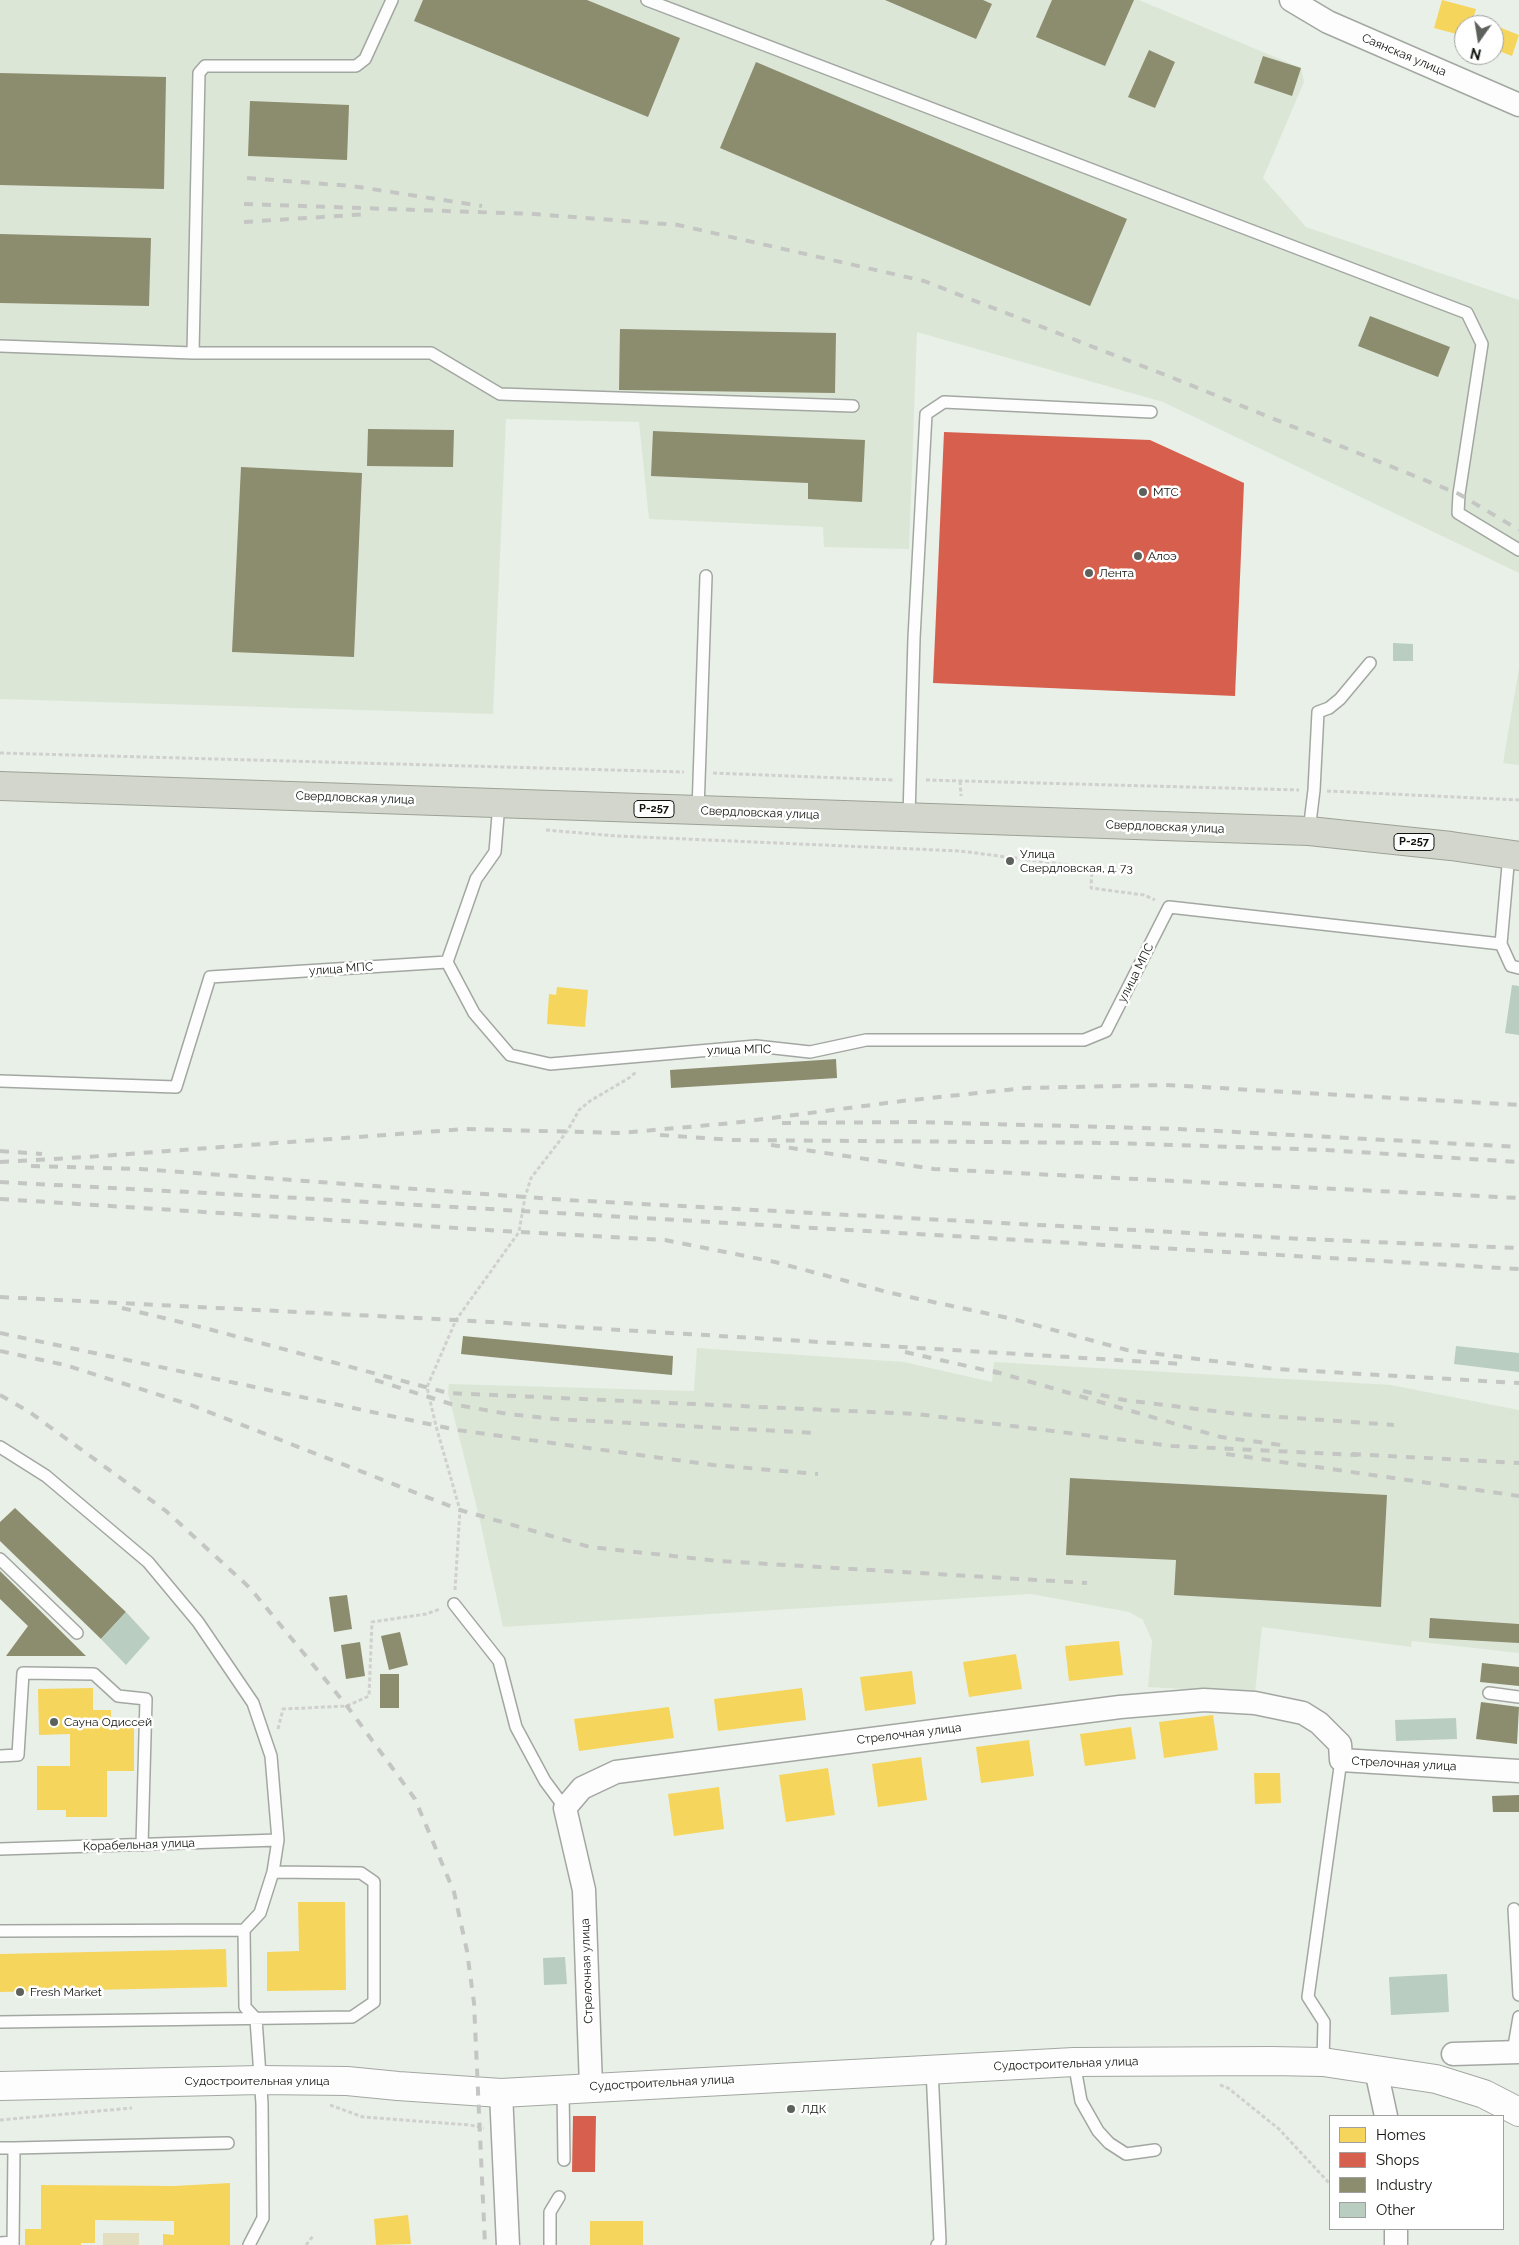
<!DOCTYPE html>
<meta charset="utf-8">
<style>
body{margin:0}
#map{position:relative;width:1519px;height:2245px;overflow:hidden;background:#e9f0e8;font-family:Raleway,sans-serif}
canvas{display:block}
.legend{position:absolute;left:1329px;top:2115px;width:175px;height:115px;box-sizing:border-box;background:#fff;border:1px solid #a0a19f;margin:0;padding:6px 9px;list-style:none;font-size:15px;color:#11140f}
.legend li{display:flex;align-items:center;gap:10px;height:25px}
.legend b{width:25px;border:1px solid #a0a19f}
.north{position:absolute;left:1454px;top:15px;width:50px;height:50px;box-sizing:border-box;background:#fff;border:1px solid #a0a19f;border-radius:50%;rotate:193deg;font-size:14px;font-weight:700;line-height:20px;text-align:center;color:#11140f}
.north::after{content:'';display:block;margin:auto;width:18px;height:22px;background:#5d615b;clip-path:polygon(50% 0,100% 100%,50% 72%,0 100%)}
</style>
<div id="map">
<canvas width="1519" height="2245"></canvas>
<ul class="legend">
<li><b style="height:14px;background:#f6d55c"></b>Homes</li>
<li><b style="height:14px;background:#d6604d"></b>Shops</li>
<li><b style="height:14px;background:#8c8c6e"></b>Industry</li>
<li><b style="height:14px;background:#b9cdc0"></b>Other</li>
</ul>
<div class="north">N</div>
</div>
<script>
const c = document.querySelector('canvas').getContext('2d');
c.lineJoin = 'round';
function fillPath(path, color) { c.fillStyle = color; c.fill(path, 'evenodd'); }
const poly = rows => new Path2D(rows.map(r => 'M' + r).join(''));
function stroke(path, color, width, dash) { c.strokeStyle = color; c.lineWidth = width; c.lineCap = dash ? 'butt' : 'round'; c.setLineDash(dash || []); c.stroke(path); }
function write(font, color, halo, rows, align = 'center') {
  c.font = font + ' Raleway,sans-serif'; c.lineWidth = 5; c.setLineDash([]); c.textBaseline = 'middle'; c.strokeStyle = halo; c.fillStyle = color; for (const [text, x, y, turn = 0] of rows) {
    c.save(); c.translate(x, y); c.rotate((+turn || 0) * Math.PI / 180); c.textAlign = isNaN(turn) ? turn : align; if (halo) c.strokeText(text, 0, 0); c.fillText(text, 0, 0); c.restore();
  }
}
fillPath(poly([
 [0,0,1139,0,1301,68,1304,82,1263,178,1306,227,1519,300,1519,573,1163,402,917,332,909,549,824,547,823,527,649,519,639,422,506,419,493,714,0,699],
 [1519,668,1519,765,1503,763],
 [697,1348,904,1362,992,1382,994,1362,1391,1385,1519,1410,1519,1653,1412,1641,1411,1647,1262,1627,1255,1693,1148,1687,1152,1641,1143,1620,1129,1612,1031,1594,503,1627,479,1516,448,1393,449,1384,694,1391]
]), '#dce6d7');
fillPath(poly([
 [103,2233,139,2233,139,2245,103,2245]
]), '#e2debf');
fillPath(poly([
 [1442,0,1476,9,1471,25,1464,25,1464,36,1434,28],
 [1494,25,1519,35,1512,56,1494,49],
 [557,987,588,990,585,1027,547,1024,549,994,556,995],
 [1119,1641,1123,1675,1069,1681,1065,1646],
 [1016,1654,1022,1689,969,1697,963,1662],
 [912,1671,916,1704,865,1711,860,1677],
 [93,1688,93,1710,111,1710,111,1726,134,1726,134,1771,107,1771,107,1817,66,1817,66,1810,37,1810,37,1766,70,1766,70,1734,39,1735,38,1689],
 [802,1688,806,1720,718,1731,714,1699],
 [669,1707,674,1738,579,1751,574,1719],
 [1213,1715,1218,1750,1164,1758,1159,1722],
 [1131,1727,1136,1759,1085,1766,1080,1734],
 [1029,1740,1034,1776,981,1783,976,1747],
 [921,1757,927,1800,878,1807,872,1764],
 [828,1768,835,1815,786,1822,779,1775],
 [1254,1773,1280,1773,1281,1803,1255,1804],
 [719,1787,724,1829,674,1836,668,1794],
 [298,1902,345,1902,346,1990,267,1991,267,1952,299,1951],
 [226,1949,227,1987,0,1992,0,1954],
 [230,2183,230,2245,163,2245,163,2234,174,2235,174,2221,95,2220,95,2243,81,2243,81,2245,25,2245,25,2229,41,2229,41,2185,174,2186],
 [408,2215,411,2244,376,2245,374,2219],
 [590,2221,643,2221,643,2245,590,2245]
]), '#f6d55c');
fillPath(poly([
 [944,432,1150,440,1244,483,1235,696,933,683],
 [573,2116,596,2116,595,2172,572,2172]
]), '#d6604d');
fillPath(poly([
 [423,0,587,0,680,38,648,117,414,21],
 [885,0,983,0,992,4,976,39],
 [1052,0,1134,0,1105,66,1036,37],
 [1149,50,1175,62,1155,108,1128,97],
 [1263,56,1301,68,1292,96,1254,83],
 [756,62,1127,219,1090,306,720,148],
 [0,73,166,77,164,189,0,185],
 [250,101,349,105,347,160,248,156],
 [0,234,151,238,149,306,0,303],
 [1370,316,1450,347,1438,377,1358,346],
 [620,329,836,333,835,393,619,390],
 [368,429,454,430,453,467,367,466],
 [653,431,865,440,862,502,808,499,808,483,651,476],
 [241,467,362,473,354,657,232,652],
 [836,1059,837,1078,671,1088,670,1070],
 [463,1336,673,1356,672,1375,461,1354],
 [1070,1478,1387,1495,1381,1607,1174,1595,1176,1560,1066,1555],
 [15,1508,126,1612,101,1639,0,1541,0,1522],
 [0,1571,86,1656,6,1656,28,1626,0,1599],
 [347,1595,352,1629,334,1632,329,1597],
 [1430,1618,1519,1624,1519,1643,1429,1638],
 [400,1632,408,1665,389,1670,381,1636],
 [360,1642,365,1676,346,1679,341,1645],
 [1482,1663,1519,1667,1519,1686,1480,1682],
 [380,1674,399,1674,399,1708,380,1708],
 [1481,1702,1519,1707,1517,1744,1476,1739],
 [1519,1795,1519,1812,1493,1812,1492,1796]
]), '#8c8c6e');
fillPath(poly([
 [1393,643,1413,644,1413,661,1393,661],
 [1512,985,1519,986,1519,1035,1505,1033],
 [1456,1346,1519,1353,1519,1372,1454,1364],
 [126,1612,150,1638,126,1665,101,1639],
 [1456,1718,1457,1739,1396,1741,1395,1720],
 [565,1957,567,1984,544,1985,543,1958],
 [1447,1974,1449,2012,1391,2015,1389,1977]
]), '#b9cdc0');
const lane = poly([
 [647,0,1467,313,1482,344,1459,494,1458,513,1519,550],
 [0,346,193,353,431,353,500,394,853,406],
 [193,353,199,73,205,66,356,66,365,59,392,0],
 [698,810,706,576],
 [909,817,914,638,926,414,944,402,1151,412],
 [1309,831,1314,790,1318,712,1329,708,1340,699,1370,663],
 [1501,944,1511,966,1519,968],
 [447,962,476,879,495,852,499,803],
 [0,1081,176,1087,210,977,447,962,474,1013,510,1055,550,1064,756,1046,810,1052,866,1040,1084,1040,1106,1031,1169,907,1501,944,1509,854],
 [0,1447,46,1476,148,1562,198,1622,253,1703,271,1756,278,1840,273,1872,260,1913,244,1930,245,2007,256,2019,262,2104,263,2218,249,2245],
 [0,1559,77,1633],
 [454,1604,499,1661,516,1727,545,1781,565,1808],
 [1489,1693,1519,1697],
 [0,1756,18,1755,23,1673,94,1674,118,1696,146,1699,142,1845],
 [0,1849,278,1840],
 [1514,1909,1519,1995],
 [0,1931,244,1930],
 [0,2022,352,2017,374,2002,374,1882,361,1873,273,1872],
 [1513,2052,1519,2017],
 [1074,2062,1081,2101,1098,2131,1109,2143,1126,2154,1155,2150],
 [1323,2062,1324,2022,1308,1997,1341,1760],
 [932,2069,940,2242,937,2245],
 [563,2089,564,2160],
 [0,2148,14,2148,13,2245],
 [14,2148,228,2143],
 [0,2243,13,2242],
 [550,2245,550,2212,559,2197]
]);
const street = poly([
 [1291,0,1328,22,1519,105],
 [1453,2054,1519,2052],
 [1376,2070,1386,2116],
 [591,2087,584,1890,565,1808,582,1788,616,1772,1120,1707,1204,1700,1255,1703,1303,1713,1319,1723,1340,1744,1341,1760,1519,1771],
 [501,2093,508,2245],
 [1396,2229,1396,2245]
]);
const secondary = poly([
 [0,2086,260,2080,347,2081,398,2086,501,2093,1074,2062,1271,2061,1323,2062,1436,2079,1484,2094,1519,2112]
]);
const highway = poly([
 [0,786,1309,831,1451,846,1519,856]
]);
stroke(lane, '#a3a7a2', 14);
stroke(street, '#a3a7a2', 25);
stroke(secondary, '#a3a7a2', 30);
stroke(highway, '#9da195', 30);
stroke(poly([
 [0,753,684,772],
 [713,773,895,780],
 [926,780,1299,790],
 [960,781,961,796],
 [1327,791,1519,800],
 [546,830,617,836,960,851,1092,868,1091,888,1144,895,1155,900],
 [455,1590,460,1510,436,1426,427,1387,456,1320,519,1232,525,1197,531,1178,568,1130,579,1110,590,1101,629,1078,636,1072],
 [278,1729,283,1709,347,1706,369,1696,372,1622,426,1614,440,1609],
 [1220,2085,1228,2088,1279,2129,1330,2184],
 [330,2105,363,2117,470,2125,484,2128],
 [0,2120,132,2108],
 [306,2245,313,2236]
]), '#d0d1ce', 3, [4, 2.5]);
stroke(lane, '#fcfdfc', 11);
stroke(street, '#fcfdfc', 22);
stroke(secondary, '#fcfdfc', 28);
stroke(highway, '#d3d6cc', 28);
stroke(poly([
 [247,178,352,186,482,206],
 [244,204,534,214,678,225,924,281,1173,378,1459,494,1519,530],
 [244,222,369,214],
 [782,1123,916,1122,1179,1129,1519,1147],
 [660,1135,732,1140,1115,1143,1325,1150,1519,1162],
 [771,1145,934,1169,1519,1198],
 [0,1151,42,1154],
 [0,1162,87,1157,466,1129,620,1133,733,1123,902,1101,1025,1088,1165,1085,1519,1105],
 [31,1166,140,1169,567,1200,1304,1239,1519,1248],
 [0,1182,299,1198,1519,1269],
 [0,1199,519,1232,665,1240,775,1262,891,1293,1013,1319,1127,1350,1276,1369,1519,1383],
 [0,1297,456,1320,1183,1364],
 [122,1308,201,1327,448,1393,917,1414,1172,1446,1358,1455],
 [0,1333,457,1430,713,1465,818,1474],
 [0,1351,65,1365,191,1405,460,1510,590,1547,719,1561,1087,1583],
 [905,1352,998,1373],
 [993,1371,1221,1437,1281,1445],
 [375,1380,451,1404,508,1414,556,1419,815,1433],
 [1083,1391,1124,1400,1238,1414,1394,1425],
 [0,1395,28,1411,166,1511,250,1588,347,1706,415,1799,454,1892,467,1951,474,2003,485,2245],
 [1226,1454,1519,1496],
 [1352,1454,1519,1463]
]), '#c4c6c3', 4, [9, 9]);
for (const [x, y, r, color] of [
 [1143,492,5,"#5d615b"],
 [1138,556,5,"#5d615b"],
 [1089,573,5,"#5d615b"],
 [1010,861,5,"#5d615b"],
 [54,1722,5,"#5d615b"],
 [20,1992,5,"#5d615b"],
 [791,2109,5,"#5d615b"]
]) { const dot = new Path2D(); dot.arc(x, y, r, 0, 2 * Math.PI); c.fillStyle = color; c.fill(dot); stroke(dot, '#fff', 2); }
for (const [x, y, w] of [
 [654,809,40],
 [1414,842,40]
]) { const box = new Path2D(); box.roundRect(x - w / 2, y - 8.5, w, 17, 4); c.fillStyle = '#fff'; c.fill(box); stroke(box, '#11140f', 1); }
write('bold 11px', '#11140f', null, [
 ["Р-257",654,809],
 ["Р-257",1414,842]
]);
write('12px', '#11140f', '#fff', [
 ["Саянская улица",1404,55,23],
 ["Свердловская улица",355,798,2],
 ["Свердловская улица",760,813,2],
 ["Свердловская улица",1165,827,2],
 ["улица МПС",341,969,-4],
 ["улица МПС",1136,973,-63],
 ["улица МПС",739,1050,-1],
 ["Стрелочная улица",909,1734,-7],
 ["Стрелочная улица",1404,1764,3],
 ["Корабельная улица",139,1845,-2],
 ["Стрелочная улица",587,1971,-92],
 ["Судостроительная улица",1066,2064,-2],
 ["Судостроительная улица",257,2081],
 ["Судостроительная улица",662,2083,-3]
]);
write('12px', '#11140f', '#fff', [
 ["МТС",1153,492],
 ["Алоэ",1148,556],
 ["Лента",1099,573],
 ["Улица",1020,854],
 ["Свердловская, д. 73",1020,868],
 ["Сауна Одиссей",64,1722],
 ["Fresh Market",30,1992],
 ["ЛДК",801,2109]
], 'left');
</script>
